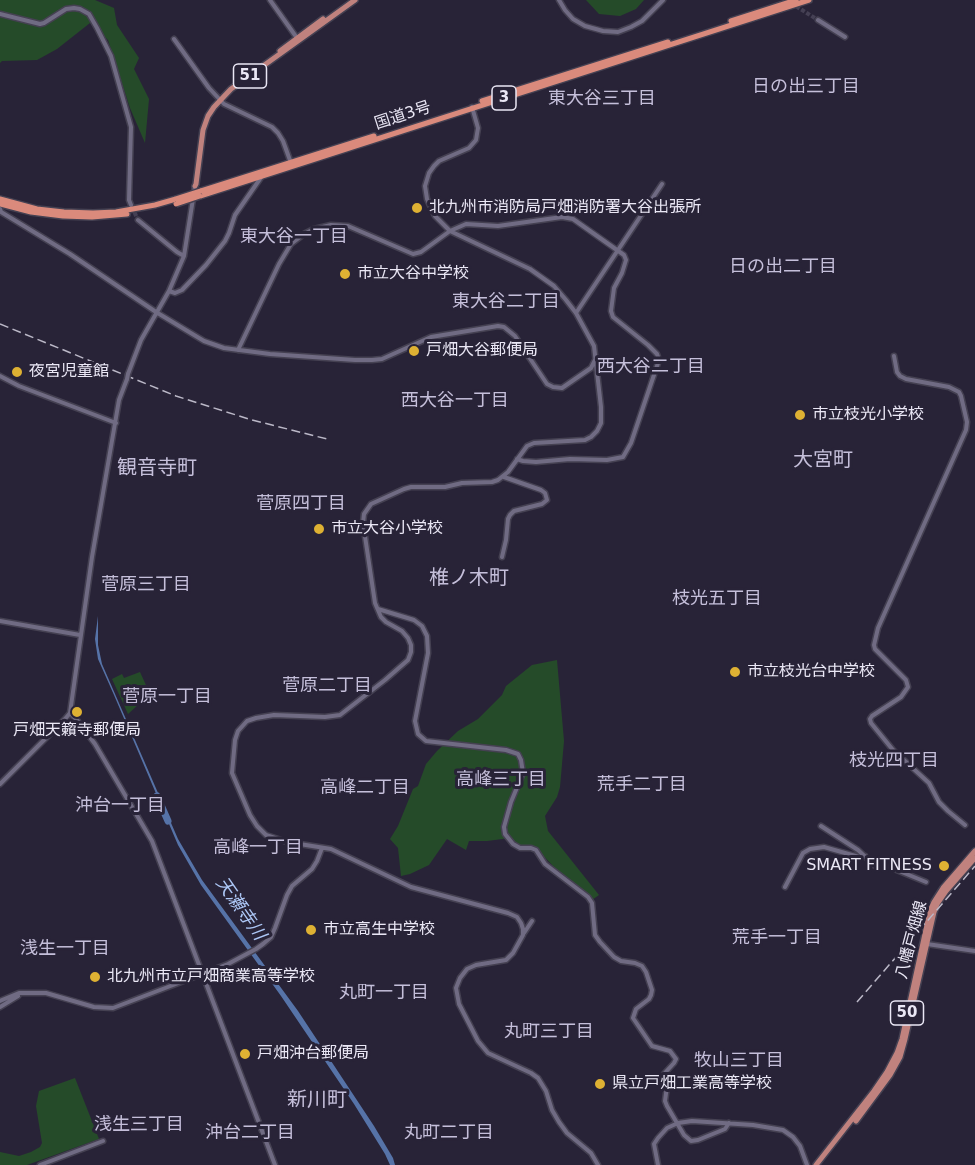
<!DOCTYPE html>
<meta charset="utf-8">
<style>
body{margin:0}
canvas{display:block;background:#282337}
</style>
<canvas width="975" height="1165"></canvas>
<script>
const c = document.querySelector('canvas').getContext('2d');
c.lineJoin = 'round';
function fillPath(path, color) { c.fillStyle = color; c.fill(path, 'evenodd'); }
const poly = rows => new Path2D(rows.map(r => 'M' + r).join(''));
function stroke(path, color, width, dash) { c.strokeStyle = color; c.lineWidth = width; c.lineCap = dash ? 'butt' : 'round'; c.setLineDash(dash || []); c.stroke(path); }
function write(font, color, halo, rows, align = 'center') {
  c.font = font + ' "DejaVu Sans","Noto Sans JP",sans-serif'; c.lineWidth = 6; c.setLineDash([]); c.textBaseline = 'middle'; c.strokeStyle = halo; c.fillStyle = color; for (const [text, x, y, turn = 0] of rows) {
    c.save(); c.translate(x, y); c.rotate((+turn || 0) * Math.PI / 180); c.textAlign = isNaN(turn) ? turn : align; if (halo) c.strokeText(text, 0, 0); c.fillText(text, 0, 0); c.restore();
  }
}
fillPath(poly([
 [0,0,95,0,114,8,117,25,139,58,134,69,149,99,145,143,130,108,108,40,90,23,57,49,37,60,2,61,0,63],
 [586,0,644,0,636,9,620,16,599,14],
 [557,660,564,741,560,787,557,797,545,816,548,831,599,895,592,900,553,866,534,846,518,845,510,838,487,841,469,841,466,850,447,839,429,865,410,874,401,876,398,848,390,839,398,826,413,789,418,786,426,764,437,751,458,731,478,719,502,695,506,686,532,665],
 [140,672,150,694,128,714,112,679,122,674,124,678],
 [75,1078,99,1139,27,1165,0,1165,0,1152,19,1156,31,1152,40,1147,42,1143,36,1106,39,1091]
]), '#254b29');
fillPath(poly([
 [98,616,98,645,102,664,178,839,202,880,298,1011,374,1126,393,1158,395,1165,390,1165,385,1154,354,1104,281,996,201,885,178,845,114,695,98,659,95,639]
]), '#5673a8');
stroke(poly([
 [157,796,168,821]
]), '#5673a8', 7);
stroke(poly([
 [786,0,818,20],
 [132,207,138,220]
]), '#454054', 4, [4, 2]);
const tertiary = poly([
 [270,0,297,38],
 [559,0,565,10,573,19,585,26,603,31,618,32,631,27,642,21,663,0],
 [0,14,40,24,44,23,66,9,74,8,80,9,89,14,97,28,111,56,131,127,129,200,131,205],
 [818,20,845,37],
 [174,39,209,88,224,104,272,127,278,133,283,141,291,163],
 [472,107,478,128,476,140,469,148,439,161,434,166,429,173,425,186,427,199,435,216,450,231,530,269,554,286,566,300,576,313,594,346,601,407,601,423,597,431,591,437,585,440,534,443,527,446,508,472,498,480,492,482,462,483,445,487,411,487,404,489,371,504,364,514,363,523,375,603,381,617,386,622,402,631,408,638,411,645,411,652,408,660,385,680,340,715,325,717,274,715,256,718,247,721,238,731,235,740,232,773,250,815,257,826,266,835,287,842,331,849,411,887,508,913,517,917,521,923,523,929,523,935,513,953,506,960,476,965,467,969,460,978,456,988,459,1004,478,1041,488,1053,531,1073,538,1078,546,1091,552,1110,559,1122,567,1133,591,1153,598,1165],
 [0,209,1,212,70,254,156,312,204,341,224,348,270,354,355,360,372,360,382,359,431,337,498,326,504,327,515,336,547,384,553,387,562,388,591,368,595,360],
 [138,220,177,252,184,256],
 [169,291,175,293,182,290,206,265,225,241,229,233,235,215,262,176],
 [576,313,662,184],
 [238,350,279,264,291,244,304,234,314,229,331,225,348,226,413,254,421,252,450,231,466,224,498,226,562,217,573,219,624,255,626,260,622,273,614,288,611,311,613,317,648,345,657,354,658,357,658,363,631,443,623,457,607,460,570,459,536,462,523,461,517,459],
 [894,356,897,372,900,376,906,379,949,387,959,392,961,396,967,422,966,430,878,628,874,645,875,649,906,680,908,687,901,697,872,716,870,719,871,723,893,750,929,783,939,802,948,811,965,825],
 [128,374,141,340,169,291,184,256,195,186],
 [0,376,19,386,116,423],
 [502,557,506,540,508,519,510,515,514,511,542,504,547,500,545,493,541,490,504,477],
 [378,609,414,620,422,626,427,636,428,653,415,721,418,734,426,741,497,749,506,750,518,754,521,760,523,773,511,802,504,827,505,834,513,844,520,848,531,848,536,850,545,864,588,897,592,903,595,935,600,942,614,957,621,961,635,963,642,966,646,972,652,990,651,995,649,999,636,1009,633,1018,652,1046,670,1051,676,1059,674,1063,663,1075,667,1086,665,1101,667,1106,684,1135,691,1141,698,1140,725,1129,729,1123],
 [0,621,80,635],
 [70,713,77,720,95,744,152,841,275,1165],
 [0,784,65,719,70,713,92,557,119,400,127,379],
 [821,826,858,850,875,866,879,867,887,866,926,882],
 [785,887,803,853,810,849,824,847,859,857,865,856],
 [524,933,532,921],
 [927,944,975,951],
 [0,1001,19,993,46,993,94,1007,113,1008,228,964,256,949,263,944,271,937,275,928,287,895,292,886,312,869,317,861,322,848],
 [0,1007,18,996],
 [40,1165,103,1141],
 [658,1165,654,1144,658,1138,667,1128,678,1123,692,1121,753,1125,783,1130,793,1137,800,1146,807,1165]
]);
const primary = poly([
 [280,51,323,19],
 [195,186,196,184,203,130,208,116,214,107,231,89,355,0],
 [856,1121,890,1075,900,1057,905,1039,934,912,937,904,946,891,975,858],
 [816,1165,874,1091,887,1072,897,1053,902,1039,930,911,934,902,943,888,975,851]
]);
const trunk = poly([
 [731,21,796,0],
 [482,101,668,42],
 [201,191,374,136],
 [200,196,809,0],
 [0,199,37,209,64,212,93,213,116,212,155,205,176,199],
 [0,204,31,212,63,216,92,217,127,214]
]);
stroke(tertiary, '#454152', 7);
stroke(primary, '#454152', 8);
stroke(trunk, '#454152', 8);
stroke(tertiary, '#706b83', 4);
stroke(primary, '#c0827e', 5);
stroke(trunk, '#da8a7c', 5);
stroke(poly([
 [0,324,176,396,252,420,327,439],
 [857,1002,975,866]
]), '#bbb8c7', 1.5, [9, 4.5]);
const tertiaryBridge = poly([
 [127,379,128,374]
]);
const trunkBridge = poly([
 [176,199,201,191],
 [176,204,200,196]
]);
stroke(tertiaryBridge, '#454152', 7, []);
stroke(trunkBridge, '#454152', 8, []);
stroke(tertiaryBridge, '#706b83', 4);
stroke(trunkBridge, '#da8a7c', 5);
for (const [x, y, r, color] of [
 [417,208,6,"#deb133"],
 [345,274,6,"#deb133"],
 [414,351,6,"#deb133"],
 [17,372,6,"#deb133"],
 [800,415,6,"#deb133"],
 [319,529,6,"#deb133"],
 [735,672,6,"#deb133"],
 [77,712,6,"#deb133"],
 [944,866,6,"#deb133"],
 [311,930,6,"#deb133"],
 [95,977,6,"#deb133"],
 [245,1054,6,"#deb133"],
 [600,1084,6,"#deb133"]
]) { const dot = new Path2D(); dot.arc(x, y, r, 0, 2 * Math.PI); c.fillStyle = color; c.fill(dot); stroke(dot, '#282337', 2); }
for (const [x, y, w] of [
 [250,76,33],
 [504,98,24],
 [907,1013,33]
]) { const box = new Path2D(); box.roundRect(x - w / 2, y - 12, w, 24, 4.5); c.fillStyle = '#282337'; c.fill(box); stroke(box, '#eae7f5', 1.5); }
write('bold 15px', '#eae7f5', null, [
 ["51",250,76],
 ["3",504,98],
 ["50",907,1013]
]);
write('16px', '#eae7f5', '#282337', [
 ["国道3号",403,116,-18],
 ["八幡戸畑線",912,940,-75]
]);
write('16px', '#eae7f5', '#282337', [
 ["北九州市消防局戸畑消防署大谷出張所",429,208],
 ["市立大谷中学校",357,274],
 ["戸畑大谷郵便局",426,351],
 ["夜宮児童館",29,372],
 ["市立枝光小学校",812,415],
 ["市立大谷小学校",331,529],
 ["市立枝光台中学校",747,672],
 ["戸畑天籟寺郵便局",77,731,"center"],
 ["SMART FITNESS",932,866,"right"],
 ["市立高生中学校",323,930],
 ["北九州市立戸畑商業高等学校",107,977],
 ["戸畑沖台郵便局",257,1054],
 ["県立戸畑工業高等学校",612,1084]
], 'left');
write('18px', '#c5bfda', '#282337', [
 ["日の出三丁目",806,87],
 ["東大谷三丁目",602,99],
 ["東大谷一丁目",294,237],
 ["日の出二丁目",783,267],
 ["東大谷二丁目",506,302],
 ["西大谷二丁目",651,367],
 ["西大谷一丁目",455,401],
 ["菅原四丁目",301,504],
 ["菅原三丁目",146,585],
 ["枝光五丁目",717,599],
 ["菅原二丁目",327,686],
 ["菅原一丁目",167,697],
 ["枝光四丁目",894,761],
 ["高峰三丁目",501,780],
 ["荒手二丁目",642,785],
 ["高峰二丁目",365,788],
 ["沖台一丁目",120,806],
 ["高峰一丁目",258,848],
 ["荒手一丁目",777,938],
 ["浅生一丁目",65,949],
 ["丸町一丁目",384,993],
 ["丸町三丁目",549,1032],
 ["牧山三丁目",739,1061],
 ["浅生三丁目",139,1125],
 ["沖台二丁目",250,1133],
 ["丸町二丁目",449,1133]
]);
write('italic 18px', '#adc7f6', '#282337', [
 ["天瀬寺川",240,909,55]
]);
write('20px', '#c5bfda', '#282337', [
 ["大宮町",823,461],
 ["観音寺町",157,469],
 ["椎ノ木町",469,579],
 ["新川町",317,1101]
]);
</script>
